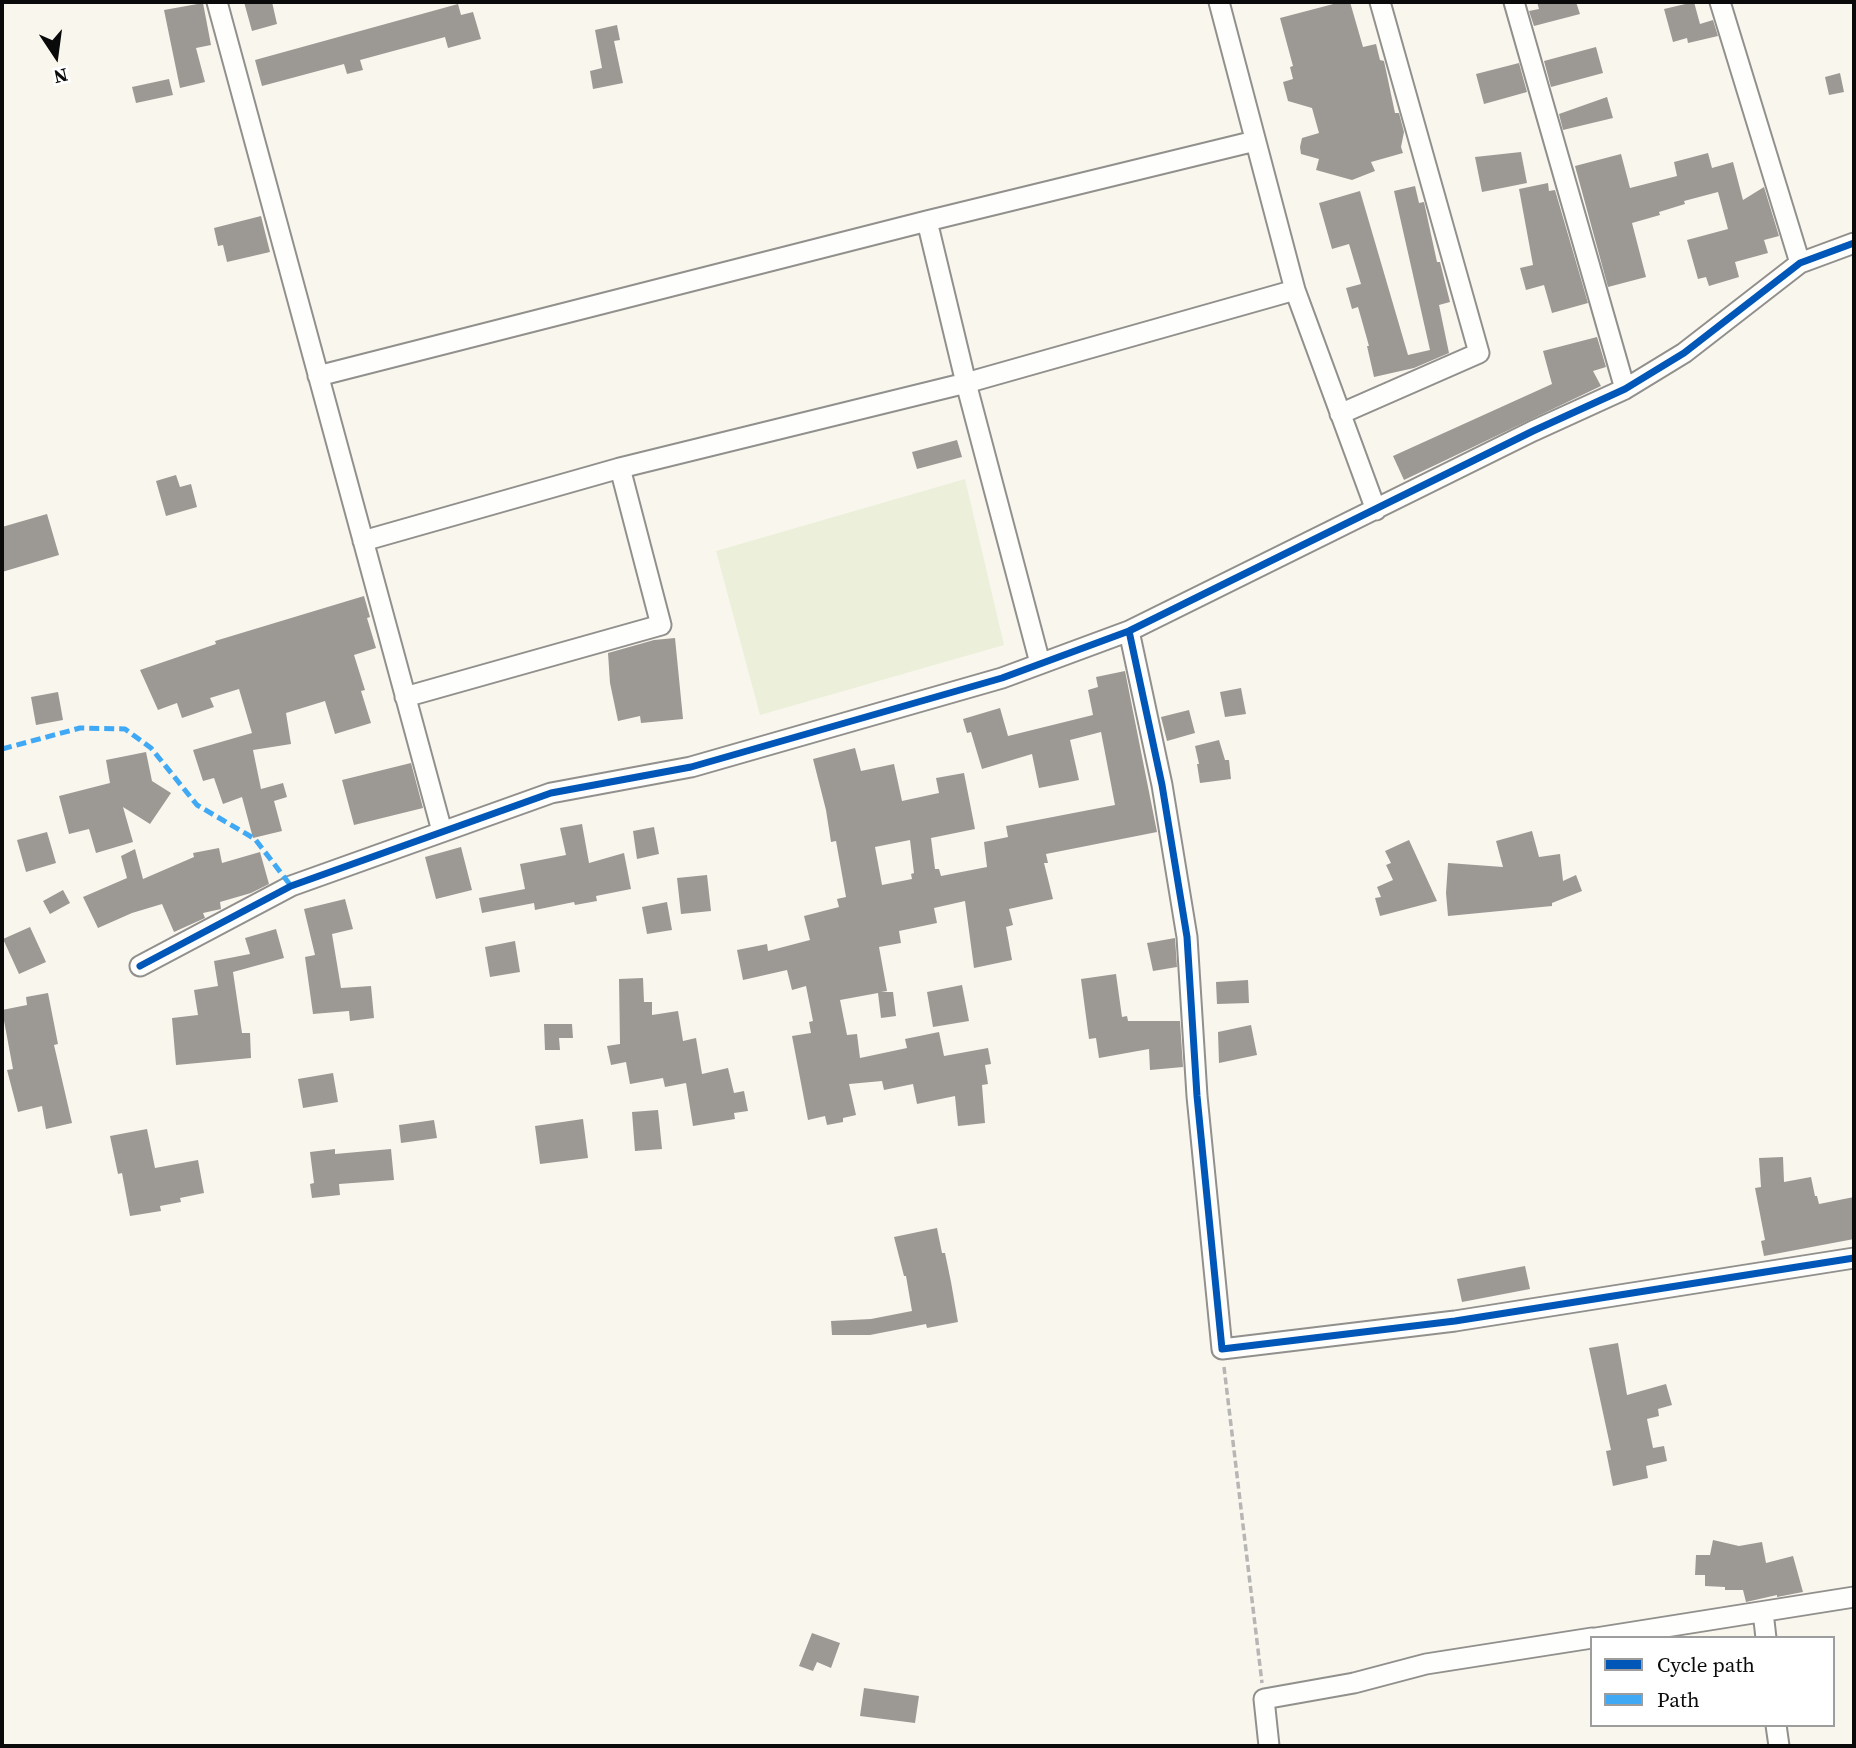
<!DOCTYPE html>
<style>
body{margin:0}
#map{position:relative;width:1856px;height:1748px;overflow:hidden;background:#f9f6ee;font-family:"Source Serif 4",serif}
canvas{display:block}
.frame{position:absolute;inset:0;border:4px solid #0a0a0a;pointer-events:none}
.legend{position:absolute;left:1590px;top:1636px;width:245px;height:91px;box-sizing:border-box;background:#fff;border:2px solid #9d9d9d;margin:0;padding:9px 12px;list-style:none;font-size:21px;color:#0a0a0a}
.legend li{display:flex;align-items:center;gap:14px;height:35px}
.legend b{width:35px;border:2px solid #9d9d9d}
.north{position:absolute;left:21px;top:21px;width:70px;height:70px;-webkit-text-stroke:5px #fff;paint-order:stroke;rotate:167deg;font-size:19px;font-weight:700;line-height:28px;text-align:center;color:#0a0a0a}
.north::after{content:'';display:block;margin:auto;width:24px;height:32px;background:#0a0a0a;clip-path:polygon(50% 0,100% 100%,50% 72%,0 100%)}
</style>
<div id="map">
<canvas width="1856" height="1748"></canvas>
<div class="frame"></div>
<ul class="legend">
<li><b style="height:9px;background:#0057b8"></b>Cycle path</li>
<li><b style="height:9px;background:#3fa9f5"></b>Path</li>
</ul>
<div class="north">N</div>
</div>
<script>
const c = document.querySelector('canvas').getContext('2d');
c.lineJoin = 'round';
function fillPath(path, color) { c.fillStyle = color; c.fill(path, 'evenodd'); }
const poly = rows => new Path2D(rows.map(r => 'M' + r).join(''));
function stroke(path, color, width, dash) { c.strokeStyle = color; c.lineWidth = width; c.lineCap = dash ? 'butt' : 'round'; c.setLineDash(dash || []); c.stroke(path); }
fillPath(poly([
 [965,479,1004,645,760,715,716,551]
]), '#ecf0da');
fillPath(poly([
 [244,2,272,2,277,24,252,31],
 [1341,2,1350,2,1363,47,1376,44,1380,60,1384,61,1395,113,1399,113,1404,132,1401,147,1403,153,1371,162,1375,171,1352,180,1316,170,1319,159,1301,154,1300,147,1302,138,1319,133,1312,108,1288,101,1283,82,1293,79,1290,67,1293,66,1280,18],
 [1537,2,1576,2,1580,14,1534,26,1529,11,1539,9],
 [1694,2,1700,24,1713,20,1718,36,1688,43,1687,38,1673,42,1664,9],
 [203,3,211,45,196,48,205,82,180,88,164,10],
 [458,4,461,15,473,12,481,39,448,48,445,37,360,60,363,70,347,74,344,64,262,86,255,60],
 [617,25,620,40,614,41,623,83,593,89,590,71,602,68,595,30],
 [1596,47,1603,73,1551,87,1544,61],
 [1519,63,1527,92,1484,104,1476,74],
 [1840,73,1844,92,1829,95,1825,77],
 [169,79,173,95,136,103,132,87],
 [1607,97,1613,118,1563,130,1559,114],
 [1521,152,1527,183,1482,192,1475,157],
 [1708,153,1712,168,1733,162,1743,200,1764,187,1779,236,1764,240,1768,253,1735,262,1739,277,1709,286,1706,277,1698,279,1687,240,1728,229,1718,192,1684,201,1685,204,1659,212,1660,215,1632,223,1646,277,1608,287,1575,166,1621,154,1630,188,1677,176,1674,162],
 [1548,183,1549,191,1555,190,1588,303,1552,313,1544,285,1526,290,1520,268,1533,265,1519,189],
 [1415,186,1419,203,1424,202,1437,262,1440,262,1450,302,1439,305,1449,353,1414,368,1374,377,1367,346,1369,346,1358,307,1352,309,1346,288,1361,284,1349,244,1332,249,1319,203,1360,191,1408,355,1430,350,1394,191],
 [261,216,270,252,227,262,223,245,218,246,214,228],
 [1597,337,1606,367,1593,371,1601,386,1404,480,1393,456,1552,384,1543,351],
 [957,440,962,457,917,469,912,452],
 [176,475,180,487,191,484,197,507,166,516,156,481],
 [47,514,59,555,2,572,2,527],
 [364,596,370,617,367,618,376,648,354,655,365,690,361,691,371,723,335,734,325,701,286,713,291,744,253,750,261,789,283,783,287,797,274,801,282,831,253,838,242,797,223,804,214,778,203,781,193,750,252,733,239,689,210,698,214,707,182,718,177,703,158,710,140,670,216,644,215,641],
 [675,638,683,719,641,723,640,716,618,721,610,683,608,653,654,640],
 [1125,671,1157,832,1046,854,1048,863,1044,863,1053,899,1009,909,1013,925,1006,927,1012,960,974,968,965,901,934,908,937,923,899,931,901,943,879,947,887,991,881,992,893,992,896,1016,881,1018,878,993,840,1000,847,1035,857,1034,860,1058,907,1048,905,1039,939,1032,944,1056,988,1048,991,1064,985,1065,988,1084,982,1085,985,1123,958,1126,955,1096,917,1104,913,1084,884,1090,882,1081,849,1084,856,1115,843,1118,843,1122,827,1125,825,1116,808,1120,792,1036,811,1033,809,1022,813,1021,806,986,792,990,787,970,743,980,737,950,767,944,768,951,810,940,804,916,839,907,837,899,846,897,836,841,831,842,826,810,813,759,855,748,861,771,894,764,902,801,939,793,936,778,964,773,975,829,931,838,935,869,939,869,941,876,987,867,984,842,1008,837,1006,826,1115,805,1101,732,1070,740,1079,780,1039,788,1032,754,982,769,971,732,967,733,963,719,1000,708,1008,736,1093,715,1088,690,1098,687,1096,677],
 [910,840,914,873,911,874,912,879,882,885,875,847],
 [1241,688,1246,714,1225,717,1220,692],
 [58,692,63,720,36,725,31,697],
 [1189,710,1195,733,1167,741,1161,717],
 [1219,740,1225,760,1229,760,1231,779,1200,783,1197,764,1199,764,1195,746],
 [146,752,152,781,171,793,150,824,123,807,133,842,96,853,89,829,69,834,59,796,110,783,106,760],
 [411,763,423,808,354,825,342,780],
 [582,824,589,863,624,853,631,889,596,896,597,901,575,905,574,902,535,910,534,903,482,913,479,898,525,889,520,864,566,855,560,828],
 [654,827,659,854,637,859,633,831],
 [1532,831,1539,857,1560,854,1563,881,1576,875,1582,891,1552,903,1552,906,1448,916,1446,893,1448,863,1503,867,1496,841],
 [47,832,56,863,26,872,17,840],
 [1409,840,1437,901,1380,916,1375,898,1381,897,1377,887,1393,880,1386,865,1391,863,1385,851],
 [461,847,472,890,436,899,425,857],
 [219,848,222,863,260,852,269,884,251,893,220,902,221,909,203,913,205,918,174,932,162,904,132,913,98,928,83,897,127,878,121,856,135,849,143,879,194,857,193,853],
 [707,875,711,911,681,914,677,878],
 [63,890,70,903,50,914,43,901],
 [345,899,353,929,332,934,341,988,371,986,374,1018,350,1021,349,1011,313,1014,305,957,315,955,304,909],
 [667,902,672,930,647,934,642,907],
 [30,927,46,962,19,974,3,939],
 [276,929,284,958,233,972,242,1033,250,1033,251,1058,176,1065,172,1018,198,1015,194,990,218,986,214,961,250,954,245,938],
 [1175,938,1177,967,1153,971,1147,943],
 [515,941,520,972,490,977,485,947],
 [1116,974,1122,1017,1127,1016,1128,1021,1180,1021,1183,1067,1150,1070,1149,1049,1099,1058,1096,1038,1089,1039,1081,979],
 [643,978,644,1002,652,1002,652,1015,678,1011,683,1041,696,1038,702,1074,728,1068,734,1093,744,1091,748,1111,734,1113,735,1119,693,1126,686,1083,665,1087,663,1078,630,1084,626,1062,611,1065,607,1046,620,1044,619,979],
 [1248,980,1249,1003,1217,1004,1216,982],
 [962,985,969,1021,933,1027,927,992],
 [48,993,58,1044,54,1045,72,1123,46,1129,42,1106,18,1112,7,1070,13,1069,2,1010,27,1005,26,997],
 [544,1024,572,1024,573,1038,559,1038,560,1050,545,1050],
 [1251,1025,1257,1055,1219,1063,1218,1032],
 [333,1073,338,1102,303,1108,298,1079],
 [658,1110,662,1149,635,1151,632,1112],
 [583,1119,588,1158,540,1164,535,1126],
 [434,1120,437,1138,401,1143,399,1125],
 [147,1129,155,1168,198,1160,204,1193,180,1198,181,1202,160,1206,161,1211,130,1216,122,1173,118,1174,110,1136],
 [335,1149,335,1154,391,1149,394,1180,339,1184,340,1195,312,1198,310,1184,314,1183,310,1152],
 [1783,1157,1784,1182,1811,1177,1815,1196,1817,1196,1819,1204,1854,1197,1854,1239,1764,1256,1761,1241,1765,1240,1755,1188,1761,1187,1759,1158],
 [937,1228,942,1253,945,1253,951,1282,958,1322,927,1328,926,1324,870,1335,832,1335,831,1321,871,1319,912,1311,906,1276,904,1276,894,1237],
 [1525,1266,1530,1289,1462,1302,1457,1279],
 [1618,1343,1627,1395,1666,1384,1672,1405,1658,1409,1659,1416,1647,1419,1653,1448,1664,1446,1667,1461,1646,1466,1648,1478,1613,1486,1606,1451,1611,1450,1589,1348],
 [1713,1540,1739,1546,1762,1542,1766,1563,1793,1556,1803,1592,1777,1597,1777,1595,1746,1602,1743,1590,1725,1590,1725,1587,1705,1586,1705,1575,1695,1575,1696,1555,1710,1555],
 [812,1633,840,1643,831,1668,817,1662,813,1671,799,1666],
 [864,1688,919,1696,915,1723,860,1716]
]), '#9c9894');
const minor = poly([
 [217,2,442,831],
 [1219,2,1295,290,1376,510],
 [1514,2,1625,389],
 [1720,2,1800,263],
 [927,221,966,383,1040,663],
 [318,376,927,221,1255,141],
 [1340,414,1479,353,1380,2],
 [363,541,620,468,966,383,1295,290],
 [1129,631,1162,785,1187,937,1197,1096,1222,1349,1455,1321,1854,1258],
 [405,697,661,625,620,468],
 [140,966,291,886,551,793,691,767,1002,678,1129,631,1533,431,1625,389,1684,353,1800,263,1854,243],
 [1763,1612,1766,1638],
 [1596,1638,1854,1597],
 [1776,1725,1779,1746],
 [1269,1746,1264,1699,1354,1683,1426,1664,1592,1638]
]);
stroke(minor, '#92908d', 23);
stroke(poly([
 [1224,1367,1262,1683]
]), '#b7b6b5', 3.5, [7, 3.5]);
stroke(minor, '#fefefc', 19);
stroke(poly([
 [2,749,80,728,125,729,151,748,197,805,255,839,291,886]
]), '#3fa9f5', 5, [10, 5]);
stroke(poly([
 [1129,631,1162,785,1187,937,1197,1096,1222,1349,1455,1321,1854,1258],
 [140,966,291,886,551,793,691,767,1002,678,1129,631,1533,431,1625,389,1684,353,1800,263,1854,243]
]), '#0057b8', 7);
</script>
